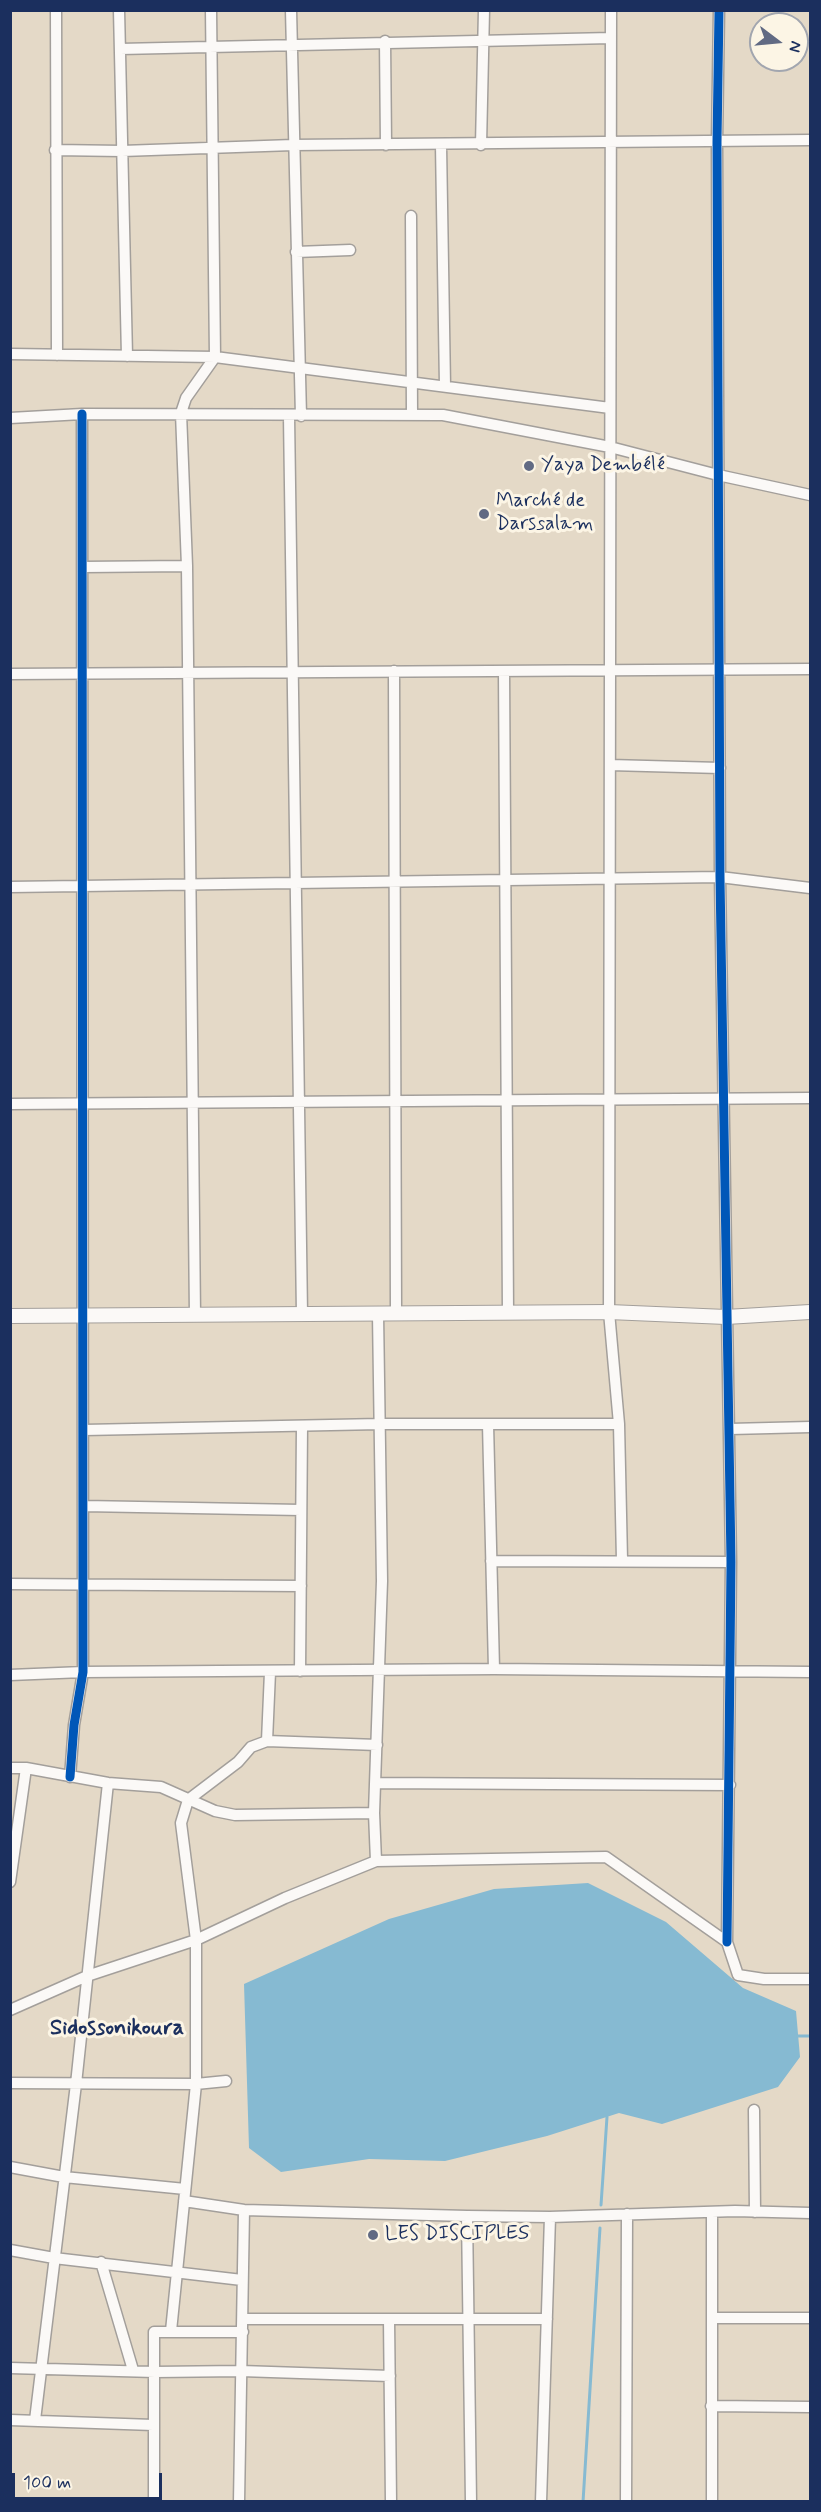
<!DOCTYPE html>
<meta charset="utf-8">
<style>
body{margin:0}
#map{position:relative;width:821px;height:2512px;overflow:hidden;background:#e4d9c7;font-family:Mynerve,sans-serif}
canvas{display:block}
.frame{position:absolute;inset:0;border:12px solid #1b2f5e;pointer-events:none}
.north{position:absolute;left:749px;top:12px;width:60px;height:60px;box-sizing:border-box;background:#fcf5e5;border:2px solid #a2a6af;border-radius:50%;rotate:106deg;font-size:16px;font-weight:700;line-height:24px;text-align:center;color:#1b2f5e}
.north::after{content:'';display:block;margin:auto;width:21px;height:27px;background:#616a83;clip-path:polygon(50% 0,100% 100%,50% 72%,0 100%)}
.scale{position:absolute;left:12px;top:2473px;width:150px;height:27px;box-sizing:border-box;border:3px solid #1b2f5e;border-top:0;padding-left:8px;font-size:18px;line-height:21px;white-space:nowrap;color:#1b2f5e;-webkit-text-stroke:4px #fcf5e5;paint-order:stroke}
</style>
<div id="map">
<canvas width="821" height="2512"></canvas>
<div class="frame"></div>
<div class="north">N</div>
<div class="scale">100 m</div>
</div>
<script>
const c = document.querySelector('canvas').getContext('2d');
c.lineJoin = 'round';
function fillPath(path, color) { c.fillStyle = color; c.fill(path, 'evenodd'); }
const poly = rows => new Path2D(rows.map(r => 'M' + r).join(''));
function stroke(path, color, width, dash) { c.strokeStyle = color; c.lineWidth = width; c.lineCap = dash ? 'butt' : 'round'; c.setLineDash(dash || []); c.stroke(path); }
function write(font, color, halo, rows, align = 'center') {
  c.font = font + ' Mynerve,sans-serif'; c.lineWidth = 6; c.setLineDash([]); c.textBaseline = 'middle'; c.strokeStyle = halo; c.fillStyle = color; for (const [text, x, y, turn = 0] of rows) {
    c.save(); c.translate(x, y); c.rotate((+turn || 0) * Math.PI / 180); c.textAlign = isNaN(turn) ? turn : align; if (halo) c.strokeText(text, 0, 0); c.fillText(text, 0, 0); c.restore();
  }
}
fillPath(poly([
 [588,1883,666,1922,743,1988,796,2011,800,2057,778,2087,662,2124,619,2113,547,2136,445,2161,369,2159,281,2172,249,2148,244,1984,389,1919,494,1889]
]), '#86bad2');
stroke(poly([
 [798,2036,810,2036],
 [601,2205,607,2117],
 [583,2502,600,2228]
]), '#86bad2', 3);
const minor = poly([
 [56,10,57,355],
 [119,10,127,356],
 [291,10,301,416],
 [611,10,609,1312,619,1424,622,1560],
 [719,10,717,142,720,877,731,1562,727,1942],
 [385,41,386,145],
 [120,49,611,38],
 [441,145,445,386],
 [481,145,484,10],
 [55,150,122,151,293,145,810,140],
 [411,216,412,415],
 [296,252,350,250],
 [10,354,215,357,610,408],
 [289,416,302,1314],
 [10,418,82,414,443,415,610,447,718,475,810,495],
 [84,567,187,566],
 [394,671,396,1313],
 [504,671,508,1313],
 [10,674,810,669],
 [610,765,720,768],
 [10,887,720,877,810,888],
 [10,1104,810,1098],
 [195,1315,187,566,181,413,186,398,215,357,211,10],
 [488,1424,494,1669],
 [730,1429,810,1427],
 [84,1430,380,1424,619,1424],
 [84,1506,301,1510],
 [491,1561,731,1562],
 [10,1584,301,1586],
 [300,1671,302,1426],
 [10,1675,83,1672,494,1669,810,1672],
 [267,1741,270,1672],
 [10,1768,26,1768,108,1783,161,1787,215,1811,235,1815,374,1813],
 [70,1777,74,1725,83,1672,82,414],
 [375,1783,730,1785],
 [376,1861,374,1813,382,1581,378,1314],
 [10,1882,26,1768],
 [10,2010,87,1976,196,1940,285,1898,376,1861,606,1857,727,1942,738,1975,764,1979,810,1979],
 [10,2083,196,2084,226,2081],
 [754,2110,755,2212],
 [10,2167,64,2177,185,2189],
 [184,2201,244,2210,467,2216,550,2217,735,2211,810,2213],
 [467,2216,471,2502],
 [10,2250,54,2258,242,2280],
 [101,2262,133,2370],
 [712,2318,810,2318],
 [244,2319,547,2319],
 [389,2319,391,2502],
 [171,2331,196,2084,196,1940,181,1823,188,1800,238,1762,251,1747,267,1741,377,1745],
 [10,2368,155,2372,241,2371,390,2376],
 [711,2406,810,2407],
 [10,2420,153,2425],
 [35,2420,76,2084,108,1783],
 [154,2502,154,2332,243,2332],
 [239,2502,244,2210],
 [541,2502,550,2217],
 [626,2502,627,2214],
 [712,2502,712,2212]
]);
const tertiary = poly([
 [10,1316,609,1312,726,1317,810,1312]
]);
stroke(minor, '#a39f9b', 13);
stroke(tertiary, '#a39f9b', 16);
stroke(minor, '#fbf9f7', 10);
stroke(tertiary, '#fbf9f7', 14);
stroke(poly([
 [719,10,717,142,720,877,731,1562,727,1942],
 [70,1777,74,1725,83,1672,82,414]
]), '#0057b8', 9);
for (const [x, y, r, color] of [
 [529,466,6,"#616a83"],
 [484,514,6,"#616a83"],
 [373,2235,6,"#616a83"]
]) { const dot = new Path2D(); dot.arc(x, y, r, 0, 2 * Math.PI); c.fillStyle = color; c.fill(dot); stroke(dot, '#fcf5e5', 2); }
write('20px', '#1b2f5e', '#fcf5e5', [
 ["Yaya Dembélé",541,466],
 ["Marché de",496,502],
 ["Darssalam",496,525],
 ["LES DISCIPLES",385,2235]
], 'left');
write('bold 22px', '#1b2f5e', '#fcf5e5', [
 ["Sidossonikoura",117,2029]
]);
</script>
